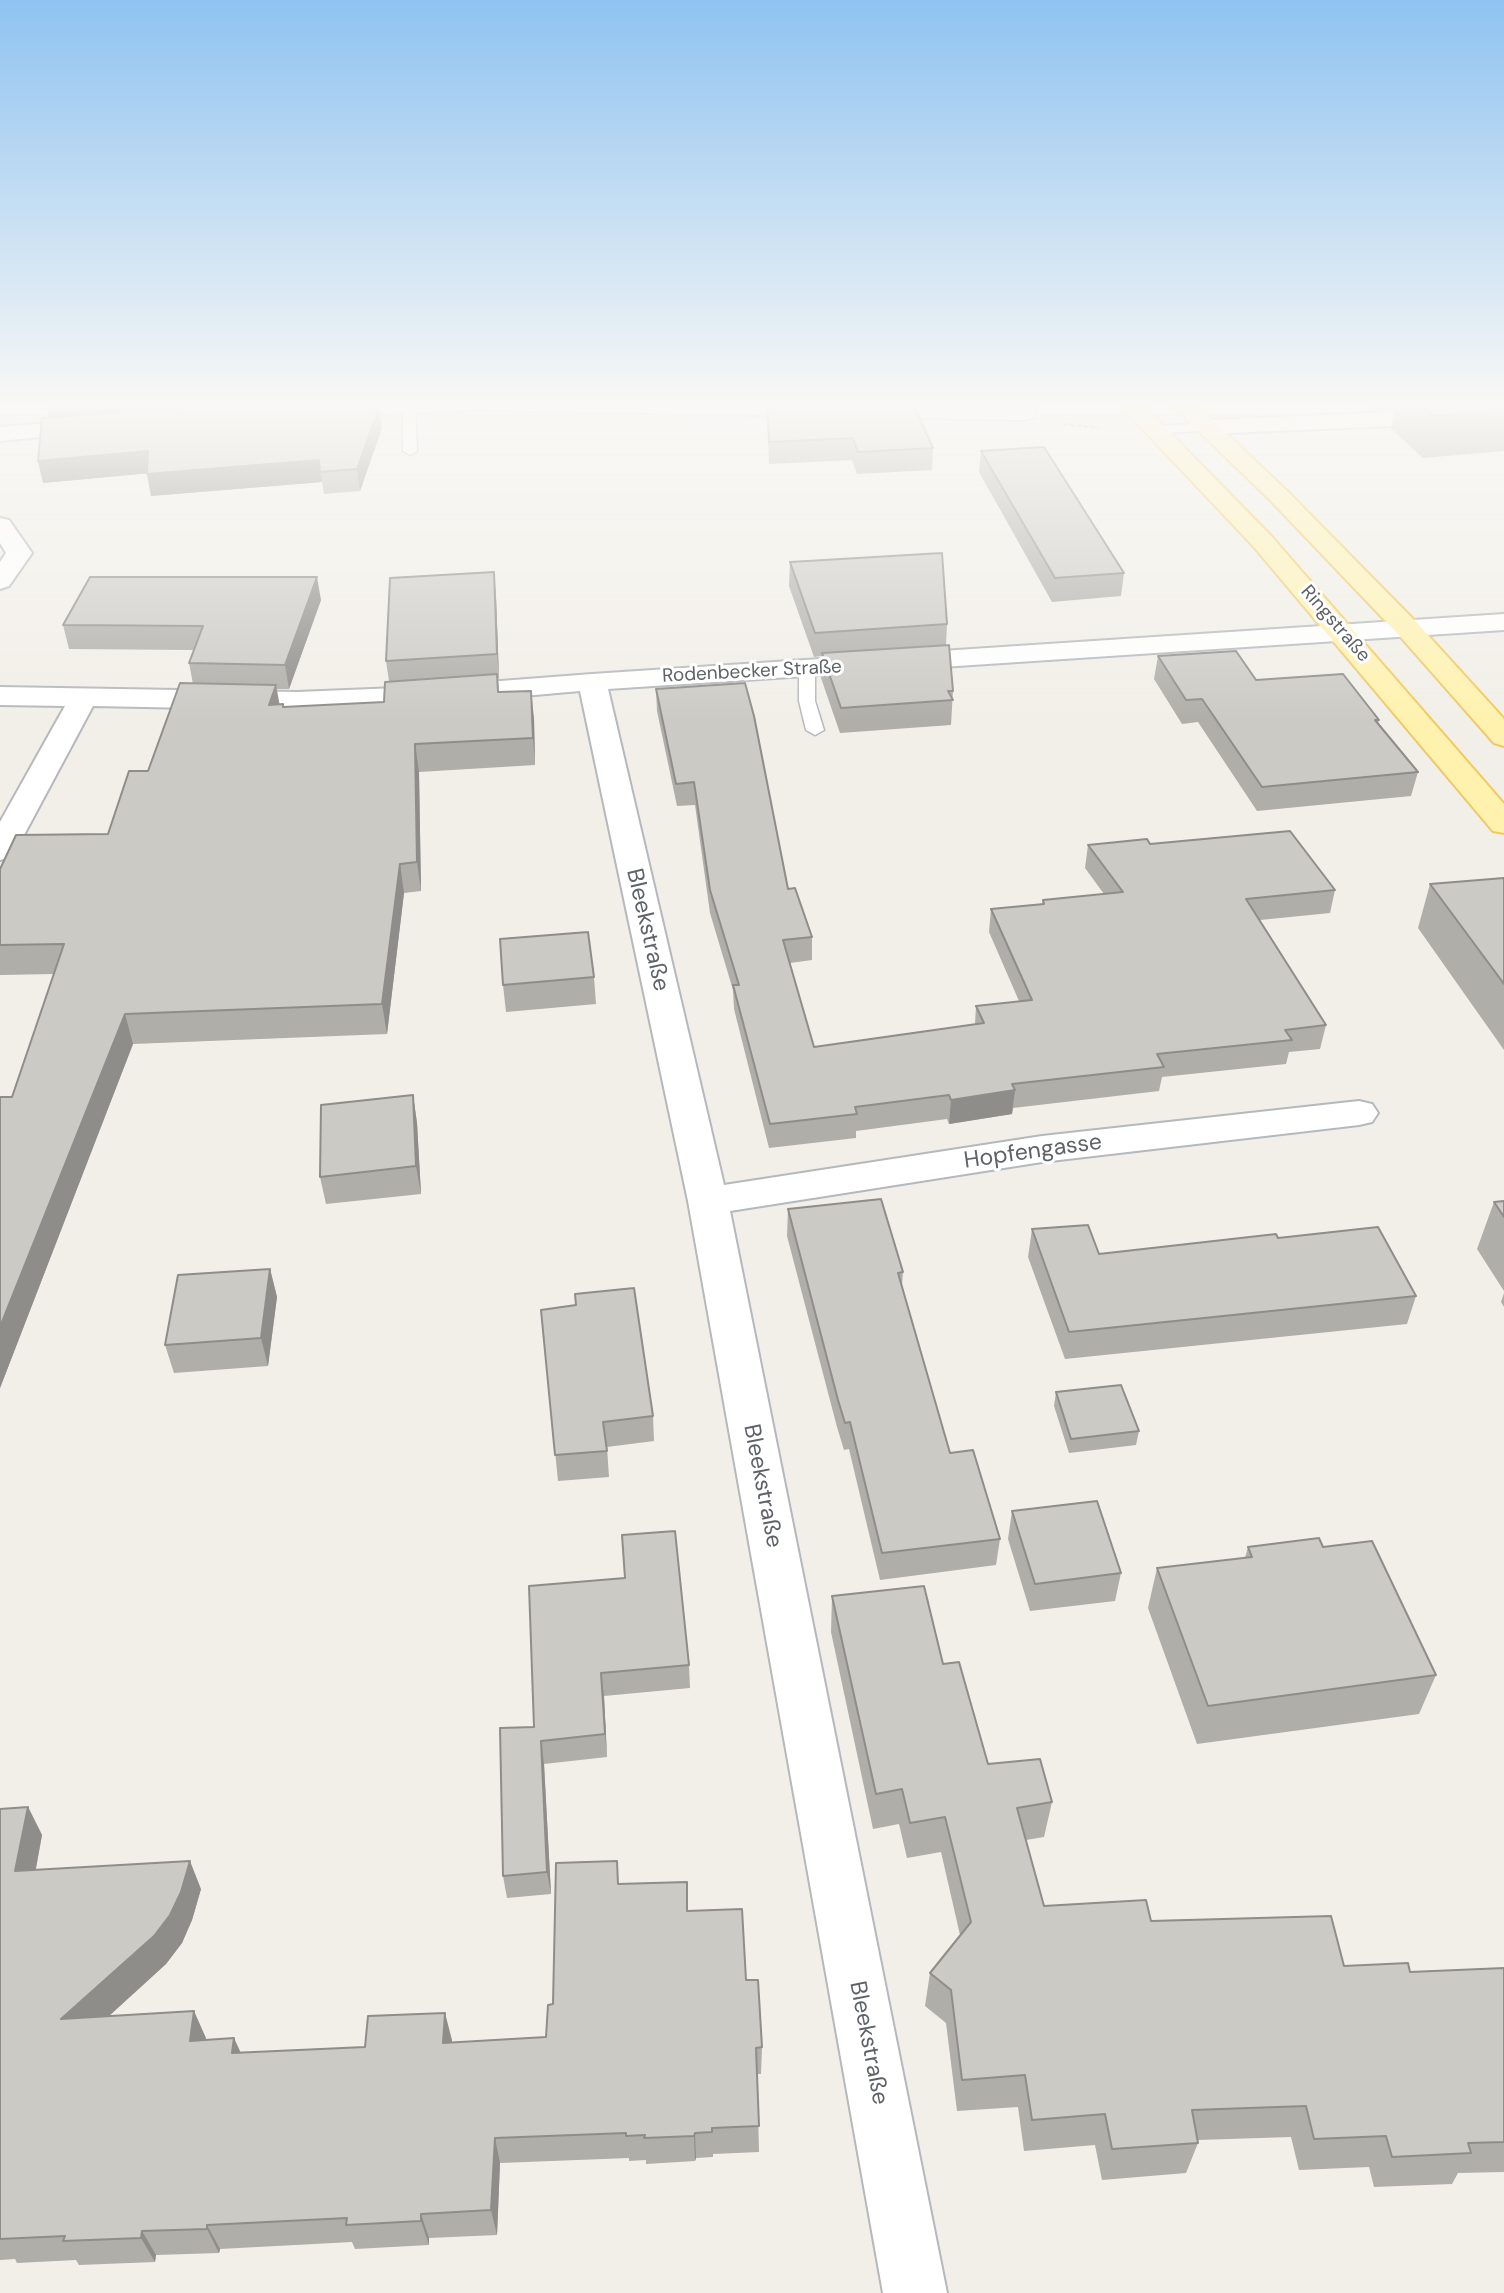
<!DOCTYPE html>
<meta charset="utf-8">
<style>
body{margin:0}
canvas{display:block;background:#f1efe8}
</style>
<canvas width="1504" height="2293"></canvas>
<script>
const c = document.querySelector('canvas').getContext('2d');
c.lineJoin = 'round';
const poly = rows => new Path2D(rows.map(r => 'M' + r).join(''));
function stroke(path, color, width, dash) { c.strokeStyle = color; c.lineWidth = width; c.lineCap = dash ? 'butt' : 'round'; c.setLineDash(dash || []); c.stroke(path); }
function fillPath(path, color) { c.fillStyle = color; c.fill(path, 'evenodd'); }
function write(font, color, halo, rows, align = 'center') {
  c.font = font + ' "DM Sans",sans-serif'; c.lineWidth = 6; c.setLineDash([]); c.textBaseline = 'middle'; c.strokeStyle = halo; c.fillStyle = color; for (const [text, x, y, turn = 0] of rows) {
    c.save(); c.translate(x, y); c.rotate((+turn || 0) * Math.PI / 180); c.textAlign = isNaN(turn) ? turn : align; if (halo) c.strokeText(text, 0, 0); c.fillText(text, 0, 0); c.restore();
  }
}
const service = poly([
 [410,401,415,405,417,451,410,455,403,451,403,405,410,401],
 [1208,423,1215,427,1213,430,1155,434,1148,430,1155,426,1208,423],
 [807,664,815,669,815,701,824,730,815,735,806,730,799,701,799,669,807,664]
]);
const minor = poly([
 [357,401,743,401,1025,406,1033,408,1036,413,1033,418,1025,420,479,410,328,416,320,414,317,409,320,404,328,402,357,401],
 [1504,407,1504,421,1208,434,1200,432,1197,427,1200,422,1208,420,1504,407],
 [93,419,101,421,104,426,101,431,0,441,0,427,93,419],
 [0,518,9,520,32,553,9,586,0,589,0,562,6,553,0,543,0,518],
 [1504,614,1504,630,608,689,724,1185,1042,1136,1359,1101,1372,1104,1378,1113,1372,1122,1359,1125,1042,1162,730,1211,947,2293,883,2293,688,1201,580,691,422,705,297,710,93,706,16,850,11,857,0,860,0,822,65,706,0,705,0,687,297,692,422,687,592,674,1504,614]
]);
const primary = poly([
 [1116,401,1139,401,1272,537,1504,804,1504,833,1493,831,1254,547,1116,401],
 [1168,401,1192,401,1288,492,1416,622,1504,719,1504,746,1494,743,1398,634,1272,502,1168,401]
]);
stroke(service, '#b5b8bc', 3);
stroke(minor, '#b5b8bc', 4);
stroke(primary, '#f2c960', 4);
stroke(poly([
 [1063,424,1099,428]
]), '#9cc7a9', 2.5, [4.5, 2.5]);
fillPath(service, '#fff');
fillPath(minor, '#fff');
fillPath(primary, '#fff2af');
fillPath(poly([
 [45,401,378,401,382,428,360,491,324,494,322,482,151,496,147,473,43,483,38,461,49,418],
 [767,401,933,448,932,470,857,474,852,460,769,464],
 [1300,401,1330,401,1301,403],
 [1361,401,1504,401,1504,451,1423,458,1391,429,1395,409,1371,410],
 [981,451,1124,573,1121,596,1052,602,979,472],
 [790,562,947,624,946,645,953,691,951,725,840,733,821,678,822,656,814,657,789,586],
 [496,596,499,678,498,679,499,692,534,718,535,765,419,772,421,891,404,893,387,1034,133,1044,0,1388,0,1097,12,1097,54,974,0,975,0,869,108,834,148,771,193,684,189,663,194,650,69,649,63,625,321,600,289,689,276,689,279,704,283,704,284,707,384,702,389,681,386,661],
 [1158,656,1256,680,1379,720,1378,723,1418,772,1411,796,1257,811,1198,722,1182,724,1154,679],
 [656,689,788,889,812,937,812,960,790,963,814,1047,975,1024,976,1006,1019,1001,989,932,991,909,1042,904,1043,900,1104,894,1085,868,1088,845,1150,844,1335,890,1330,913,1260,920,1326,1025,1320,1049,1289,1052,1286,1064,1162,1077,1159,1091,1013,1108,1012,1114,949,1124,947,1119,856,1131,856,1138,769,1148,734,1009,733,990,710,913,695,805,677,806,657,711],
 [1504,878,1504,1050,1418,928,1430,884],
 [594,977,596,1004,506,1012,503,985],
 [413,1095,417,1123,421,1194,326,1204,320,1177],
 [1504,1201,1504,1291,1477,1249,1494,1202],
 [788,1209,903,1272,902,1285,950,1453,1000,1539,996,1565,880,1580,849,1449,844,1450,837,1427,787,1236],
 [1032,1229,1099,1254,1278,1238,1416,1296,1407,1324,1065,1359,1028,1257],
 [270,1269,277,1297,268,1366,174,1373,165,1345],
 [1504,1293,1504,1307,1501,1302],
 [575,1294,653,1416,654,1441,607,1447,609,1477,558,1481,541,1310,576,1305],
 [1056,1392,1139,1431,1136,1445,1069,1453,1054,1406],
 [1012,1511,1121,1573,1115,1601,1030,1611,1008,1539],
 [1248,1547,1323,1547,1436,1675,1419,1714,1197,1744,1148,1608,1157,1568,1245,1558],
 [529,1586,689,1665,690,1688,604,1696,607,1757,544,1764,551,1894,507,1898,503,1876,534,1727],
 [832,1596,943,1664,988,1764,1052,1802,1044,1837,1026,1840,1044,1906,1151,1921,1344,1966,1410,1972,1504,1968,1504,2172,1458,2173,1452,2184,1374,2187,1369,2167,1299,2170,1291,2137,1198,2140,1198,2143,1186,2173,1102,2180,1095,2145,1024,2151,1018,2107,957,2111,946,2023,925,2006,930,1973,960,1935,941,1852,907,1858,899,1824,873,1829,831,1632],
 [28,1807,42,1835,36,1869,201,1889,192,1920,182,1943,166,1964,109,2016,206,2038,206,2040,241,2053,365,2047,452,2040,452,2043,546,2037,553,2004,620,1884,689,1911,746,1980,762,2047,761,2074,757,2074,759,2152,713,2154,713,2157,696,2158,695,2161,646,2164,646,2160,629,2161,629,2158,500,2163,497,2235,429,2238,429,2245,355,2249,352,2242,220,2249,219,2253,156,2255,155,2262,79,2265,76,2260,17,2263,15,2259,0,2260,0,1809]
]), '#afaea9');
fillPath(poly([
 [45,401,244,401,245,404,49,420],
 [379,407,382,428,360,491,357,469],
 [148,451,152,473,43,483,38,461],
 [319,460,322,482,151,496,147,474],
 [494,572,496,596,499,678,497,654],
 [317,577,321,600,289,689,285,665],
 [276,685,281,712,269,705],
 [531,691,534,718,535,765,533,738],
 [415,744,419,772,421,891,417,862],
 [400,864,404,893,387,1034,382,1004],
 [125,1014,133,1044,0,1388,0,1327],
 [1015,1090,1012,1114,949,1124,951,1100],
 [413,1095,417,1123,421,1194,416,1166],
 [270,1269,277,1297,268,1366,261,1338],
 [601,1673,604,1696,607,1757,605,1734],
 [541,1741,544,1764,551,1894,547,1872],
 [28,1807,42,1835,30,1899,15,1871],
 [190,1861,201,1889,192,1920,182,1943,166,1964,76,2046,61,2019],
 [194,2011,206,2038,203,2067,190,2041],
 [445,2013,452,2040,450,2070,443,2043],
 [234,2038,246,2064,232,2053],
 [695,2133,696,2158,695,2161,694,2136],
 [495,2138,500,2163,497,2235,491,2210],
 [421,2214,429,2238,429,2245,421,2221],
 [207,2225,220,2249,219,2253,207,2229],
 [142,2231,156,2255,155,2262,141,2238]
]), '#8f8d8a');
const building = poly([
 [265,401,378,401,379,407,357,469,320,472,319,460,147,474,148,451,38,461,42,418,265,401],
 [767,401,912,401,933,448,858,452,853,438,769,442,767,401],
 [1416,401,1504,401,1504,411,1433,416,1416,401],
 [1044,447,1124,573,1055,578,981,451,1044,447],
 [942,553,947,624,815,633,790,562,942,553],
 [494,572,497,654,386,661,390,578,494,572],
 [90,577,317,577,285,665,189,663,203,626,63,625,90,577],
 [949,645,953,691,948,691,953,700,841,708,822,653,949,645],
 [1236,651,1256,680,1343,674,1379,720,1375,720,1418,772,1262,787,1202,699,1186,700,1158,656,1236,651],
 [497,674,498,692,531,691,533,738,415,744,417,862,400,864,382,1004,125,1014,0,1327,0,1097,12,1097,64,944,0,945,0,869,16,835,108,834,129,771,148,771,180,683,276,685,269,705,283,704,283,707,384,702,385,682,497,674],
 [745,683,754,716,788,889,795,888,812,937,783,940,814,1047,984,1023,976,1006,1032,1000,991,909,1044,904,1043,900,1123,892,1088,845,1147,839,1150,844,1290,831,1335,890,1246,899,1326,1025,1285,1030,1292,1040,1157,1054,1164,1067,1012,1084,1015,1090,951,1100,949,1095,855,1107,857,1114,770,1124,733,985,739,985,710,890,694,782,676,784,656,689,745,683],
 [1504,878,1504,984,1430,884,1504,878],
 [588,932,594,977,503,985,500,939,588,932],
 [413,1095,416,1166,320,1177,321,1105,413,1095],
 [881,1199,903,1272,898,1273,950,1453,973,1450,1000,1539,882,1553,850,1422,845,1423,838,1400,788,1209,881,1199],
 [1504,1201,1504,1217,1494,1202,1504,1201],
 [1088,1225,1099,1254,1276,1234,1278,1238,1378,1227,1416,1296,1069,1332,1032,1229,1088,1225],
 [270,1269,261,1338,165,1345,178,1275,270,1269],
 [634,1288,653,1416,603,1422,607,1451,555,1455,541,1310,576,1305,575,1294,634,1288],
 [1121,1385,1139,1431,1071,1439,1056,1392,1121,1385],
 [1097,1501,1121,1573,1035,1584,1012,1511,1097,1501],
 [675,1531,689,1665,601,1673,605,1734,541,1741,547,1872,503,1876,500,1728,534,1727,529,1586,625,1578,622,1535,675,1531],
 [1319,1538,1323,1547,1372,1541,1436,1675,1208,1706,1157,1568,1252,1557,1248,1547,1319,1538],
 [924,1586,943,1664,959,1662,988,1764,1040,1759,1052,1802,1017,1808,1044,1906,1146,1900,1151,1921,1331,1916,1344,1966,1408,1963,1410,1972,1504,1968,1504,2142,1468,2143,1471,2153,1392,2157,1386,2136,1314,2139,1306,2106,1192,2110,1198,2143,1112,2149,1105,2114,1032,2120,1025,2075,962,2080,951,1990,930,1973,971,1922,945,1817,910,1823,902,1789,876,1794,832,1596,924,1586],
 [28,1807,15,1871,190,1861,181,1892,170,1915,154,1936,61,2019,194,2011,190,2041,234,2038,232,2053,365,2047,368,2016,445,2013,443,2043,546,2037,548,2005,553,2004,556,1863,617,1861,618,1884,687,1882,687,1911,742,1909,746,1980,758,1980,762,2047,756,2048,759,2126,712,2128,712,2132,695,2133,694,2136,644,2138,645,2135,626,2136,626,2133,495,2138,491,2210,421,2214,421,2221,346,2225,347,2218,207,2225,207,2229,142,2231,141,2238,63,2241,65,2236,0,2239,0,1809,28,1807]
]);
fillPath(building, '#cccac5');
stroke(building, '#8f8d8a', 2);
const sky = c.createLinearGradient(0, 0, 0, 722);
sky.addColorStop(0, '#8fc3f1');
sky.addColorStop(0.56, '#f9f8f5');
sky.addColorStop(1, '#f9f8f500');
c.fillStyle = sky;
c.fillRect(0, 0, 1504, 722);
write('19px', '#5f6368', '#fff', [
 ["Ringstraße",1335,624,49],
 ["Rodenbecker Straße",752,672,-3]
]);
write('23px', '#5f6368', '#fff', [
 ["Bleekstraße",647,930,77],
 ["Hopfengasse",1033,1152,-8],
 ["Bleekstraße",762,1486,79],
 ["Bleekstraße",868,2043,79]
]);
</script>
